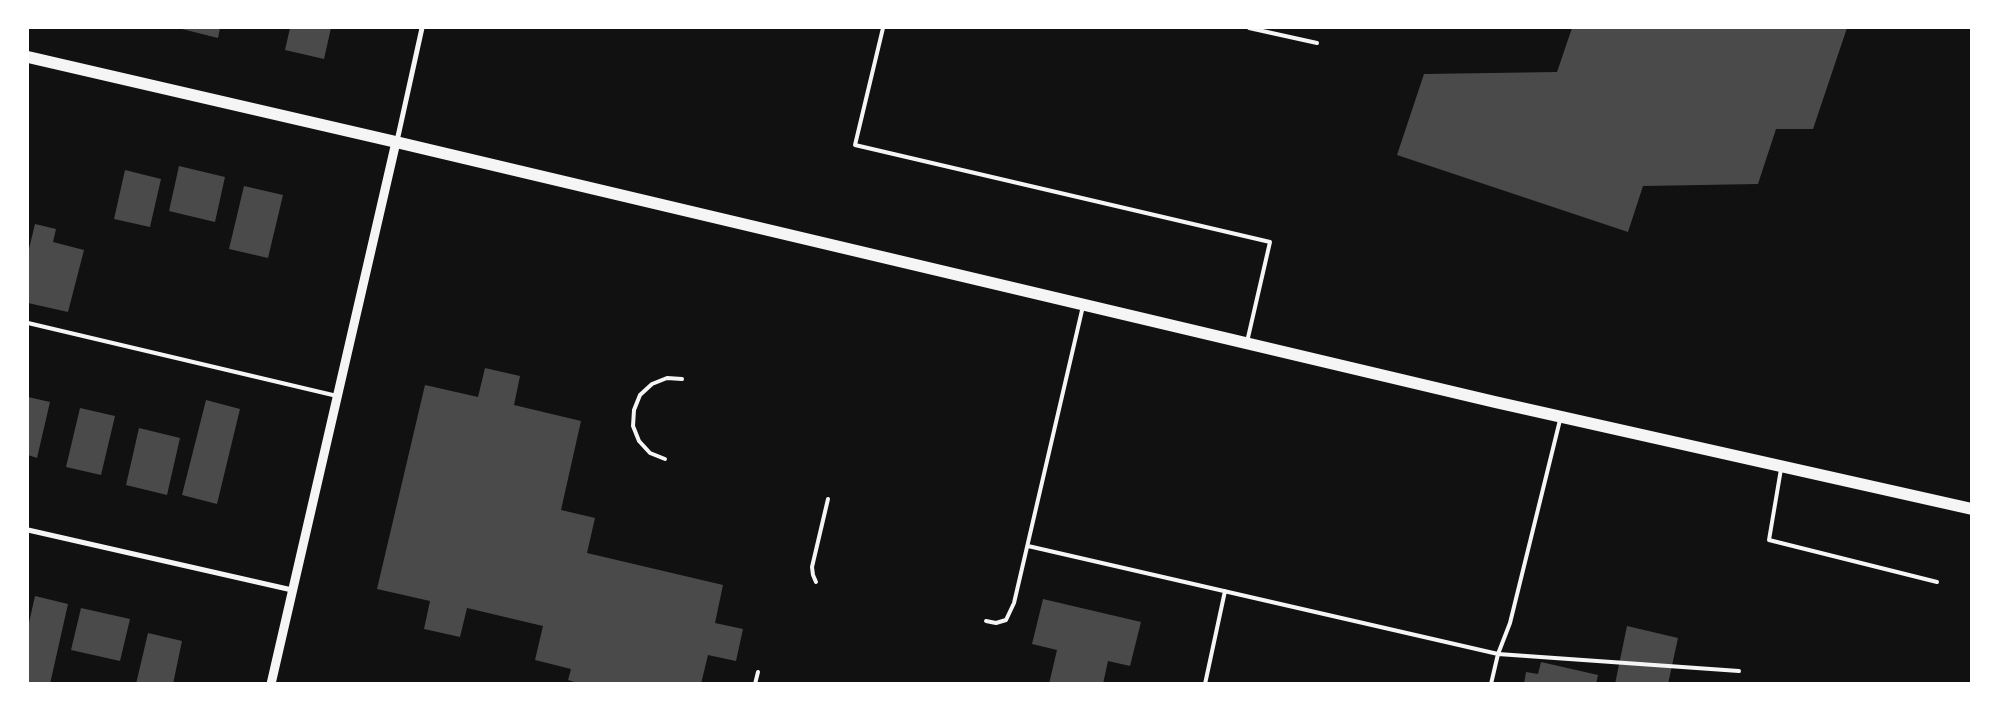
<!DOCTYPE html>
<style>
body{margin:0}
#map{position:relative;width:1999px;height:711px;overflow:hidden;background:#111;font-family:"Titillium Web",sans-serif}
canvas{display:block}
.frame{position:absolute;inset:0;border:29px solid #fff;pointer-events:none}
</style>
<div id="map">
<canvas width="1999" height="711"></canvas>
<div class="frame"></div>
</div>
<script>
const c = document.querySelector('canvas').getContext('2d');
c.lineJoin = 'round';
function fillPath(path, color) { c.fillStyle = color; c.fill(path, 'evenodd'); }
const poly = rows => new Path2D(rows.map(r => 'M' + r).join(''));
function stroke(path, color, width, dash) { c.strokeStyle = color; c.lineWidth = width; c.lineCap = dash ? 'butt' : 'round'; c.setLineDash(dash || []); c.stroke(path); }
fillPath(poly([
 [178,28,220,28,218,38],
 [290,28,331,28,324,59,285,50],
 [1572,28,1847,28,1813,129,1776,129,1758,184,1643,186,1628,232,1397,155,1424,74,1557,72],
 [179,166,225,177,215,222,169,211],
 [125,170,161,179,150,227,114,219],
 [244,186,283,195,268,258,229,249],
 [35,224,56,229,53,242,84,250,68,312,28,303,28,253],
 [485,368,520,376,514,405,581,421,561,510,595,518,587,553,723,585,715,623,743,629,736,661,708,655,701,684,581,684,568,680,571,669,535,660,543,626,467,608,460,637,424,629,430,601,377,589,425,385,478,397],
 [28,397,50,402,37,458,28,455],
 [206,400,240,409,217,504,182,495],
 [80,408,115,416,101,475,66,467],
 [139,428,180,438,167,495,126,485],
 [35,596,68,604,50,684,28,684,28,627],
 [1043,599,1141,622,1130,666,1108,661,1103,684,1049,684,1057,650,1032,644],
 [81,608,130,619,120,661,71,650],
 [1627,626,1678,638,1668,684,1615,684],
 [148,633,182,641,173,684,136,684],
 [1541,662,1598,675,1596,684,1524,684,1526,672,1538,674]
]), '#4a4a4a');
stroke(poly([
 [883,28,855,145,1270,242,1247,342],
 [1249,28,1317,43],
 [28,323,337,396],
 [665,459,650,453,639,441,633,426,634,410,640,395,652,384,667,378,682,379],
 [1781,469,1769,540,1937,582],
 [1028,546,1498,654,1739,671],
 [816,582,813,575,812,567,828,499],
 [986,621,996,623,1006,620,1014,603,1083,306],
 [755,684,758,672],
 [1205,684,1225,591],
 [1491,684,1498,654,1510,623,1560,420]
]), '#f5f5f5', 4);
stroke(poly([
 [397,141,422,28],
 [28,530,292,590]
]), '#f5f5f5', 5);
stroke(poly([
 [271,684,396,142]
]), '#f5f5f5', 9);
stroke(poly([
 [28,57,396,142,1495,402,1972,509]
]), '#f5f5f5', 12);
</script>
